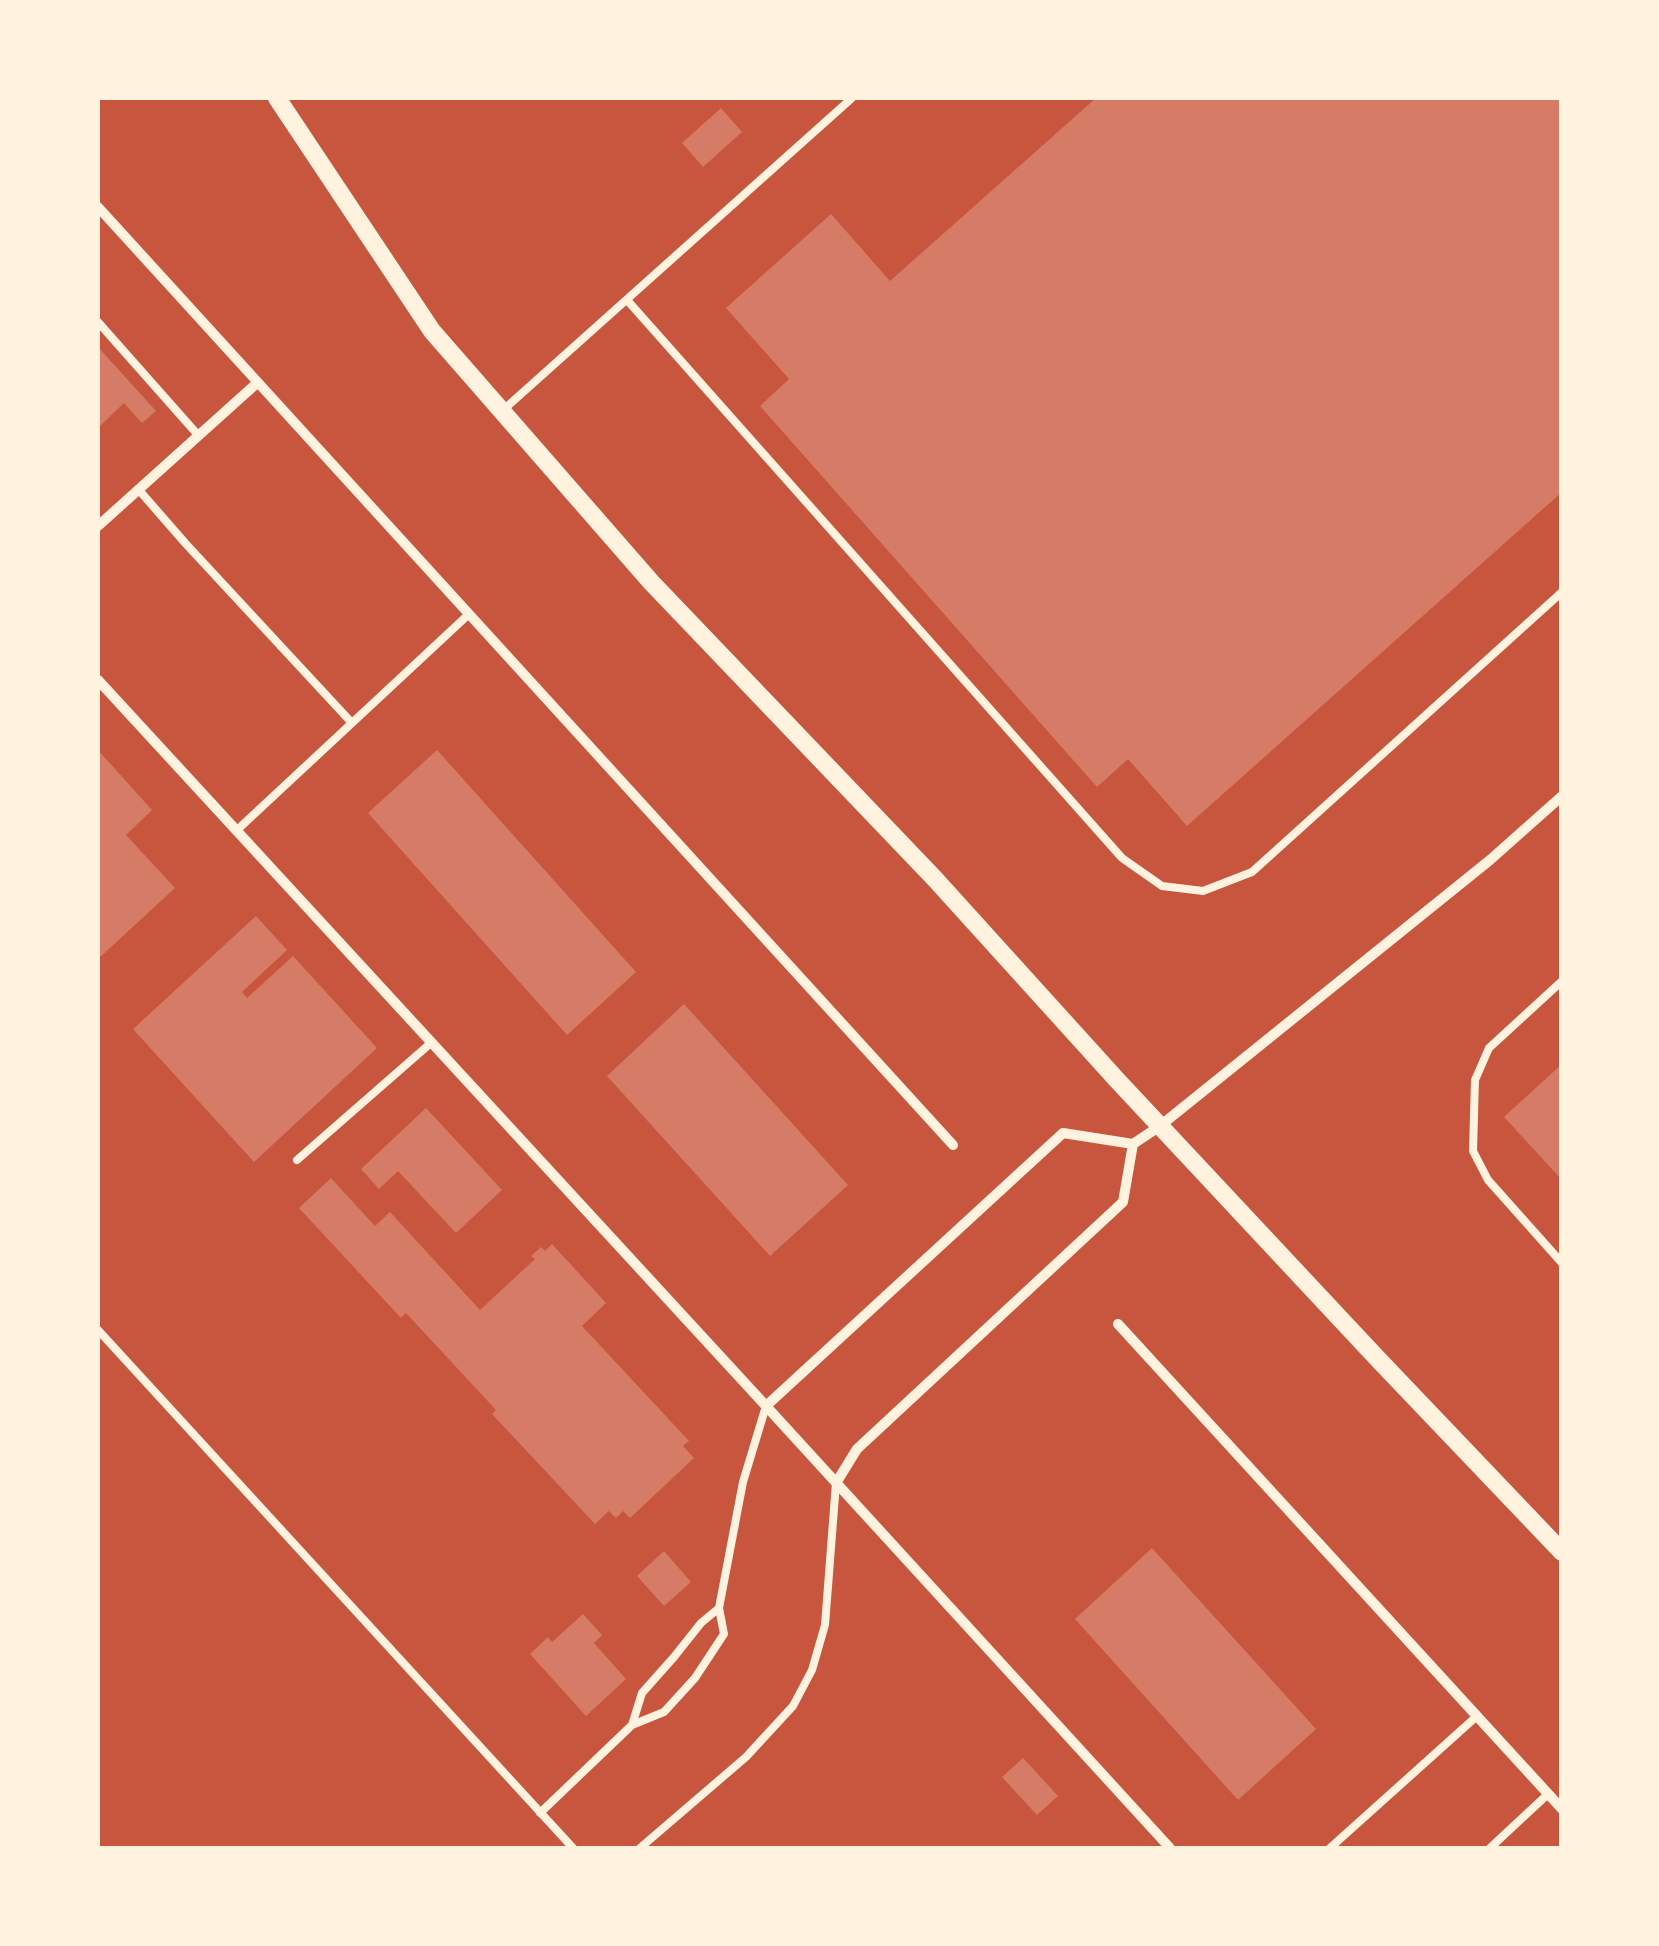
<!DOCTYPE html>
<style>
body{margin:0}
#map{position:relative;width:1659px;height:1946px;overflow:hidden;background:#c8553d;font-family:Spectral,serif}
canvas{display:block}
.frame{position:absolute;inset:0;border:100px solid #fff3e0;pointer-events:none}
</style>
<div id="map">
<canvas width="1659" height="1946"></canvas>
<div class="frame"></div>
</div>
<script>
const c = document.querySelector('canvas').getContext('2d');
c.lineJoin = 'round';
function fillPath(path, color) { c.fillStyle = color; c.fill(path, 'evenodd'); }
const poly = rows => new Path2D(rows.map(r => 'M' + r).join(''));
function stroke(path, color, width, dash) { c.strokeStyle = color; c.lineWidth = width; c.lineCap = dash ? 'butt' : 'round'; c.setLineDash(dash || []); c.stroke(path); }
fillPath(poly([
 [1096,98,1562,98,1562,492,1187,826,1128,759,1097,787,760,406,789,379,726,308,831,214,890,281],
 [721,108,742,132,703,167,682,143],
 [98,347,156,411,142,423,124,403,98,428],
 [98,750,152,810,126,835,175,888,98,959],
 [437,750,636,972,567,1035,368,813],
 [256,916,287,950,242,992,247,998,293,956,377,1048,254,1162,133,1029],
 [684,1004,848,1185,770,1256,607,1076],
 [1562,1064,1562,1180,1504,1117],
 [426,1108,502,1190,456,1233,398,1171,379,1189,361,1169],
 [331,1178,375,1226,390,1212,480,1310,535,1259,531,1256,541,1247,545,1251,552,1244,606,1303,582,1326,689,1441,683,1446,694,1458,630,1518,623,1511,616,1518,609,1511,595,1524,492,1414,496,1410,406,1313,401,1318,299,1208],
 [1152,1548,1316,1729,1238,1800,1075,1619],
 [664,1551,691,1582,664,1606,637,1576],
 [583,1614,602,1635,594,1643,626,1679,586,1716,530,1654,548,1637,552,1642],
 [1023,1758,1058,1796,1037,1815,1002,1777]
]), '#d67c66');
stroke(poly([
 [627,300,1122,858,1162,886,1203,891,1252,872,1562,592],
 [98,322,198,435],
 [502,411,852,98],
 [138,489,186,544,352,723],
 [236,831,469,614],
 [1562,981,1489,1048,1475,1080,1473,1151,1488,1180,1562,1263],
 [297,1160,432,1042],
 [98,1330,573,1848],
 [632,1725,642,1693,674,1657,701,1623,719,1608],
 [540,1813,632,1725,664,1712,695,1678,724,1634,719,1608,743,1482,766,1406],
 [640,1848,746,1757,793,1706,812,1670,825,1625,836,1483],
 [1330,1848,1477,1716],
 [1490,1848,1548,1794]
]), '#fff3e0', 8);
stroke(poly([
 [98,207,953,1145],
 [98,526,257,383],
 [98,680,766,1406,1170,1848],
 [1118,1324,1562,1809],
 [766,1406,1063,1133,1133,1144,1160,1126,1490,860,1562,796],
 [836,1483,857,1449,1123,1202,1133,1144]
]), '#fff3e0', 10);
stroke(poly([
 [277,98,432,331,651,582,935,879,1117,1080,1376,1357,1562,1552]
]), '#fff3e0', 18);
</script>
